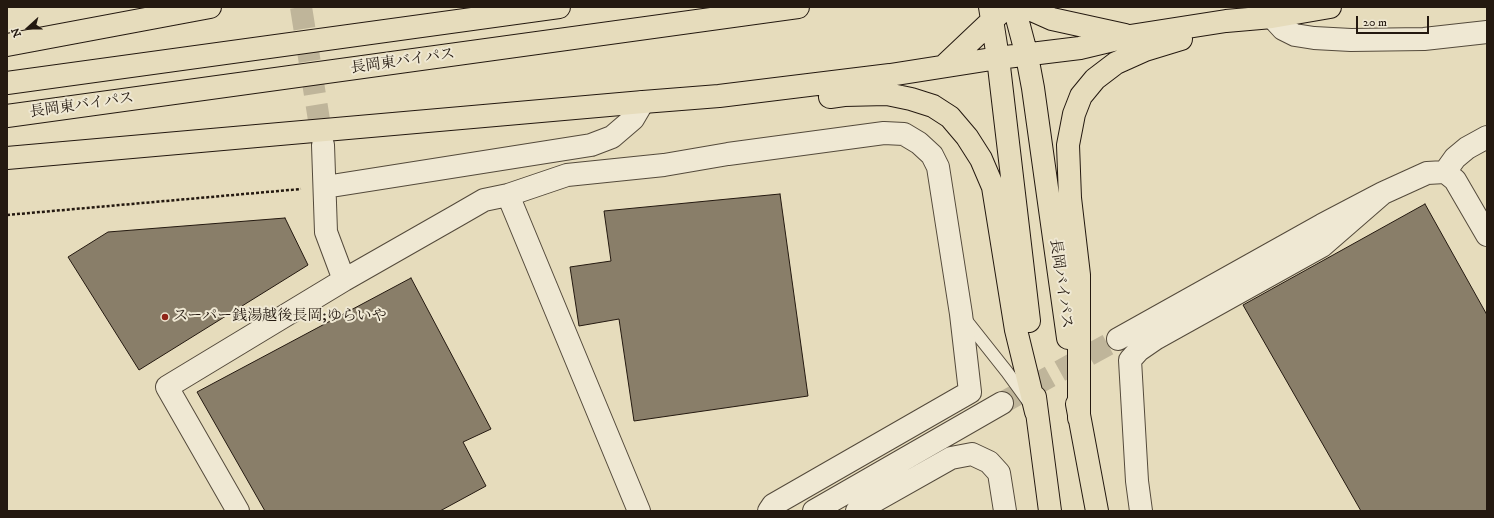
<!DOCTYPE html>
<meta charset="utf-8">
<style>
body{margin:0}
#map{position:relative;width:1494px;height:518px;overflow:hidden;background:#e6dcbc;font-family:"IM FELL DW Pica",serif}
canvas{display:block}
.frame{position:absolute;inset:0;border:8px solid #241910;pointer-events:none}
.north{position:absolute;left:8px;top:8px;width:40px;height:40px;-webkit-text-stroke:3px #efe8d3;paint-order:stroke;rotate:249deg;font-size:11px;font-weight:700;line-height:16px;text-align:center;color:#241910}
.north::after{content:'';display:block;margin:auto;width:14px;height:18px;background:#241910;clip-path:polygon(50% 0,100% 100%,50% 72%,0 100%)}
.scale{position:absolute;left:1356px;top:16px;width:73px;height:18px;box-sizing:border-box;border:2px solid #241910;border-top:0;padding-left:5px;font-size:12px;line-height:14px;white-space:nowrap;color:#241910;-webkit-text-stroke:3px #efe8d3;paint-order:stroke}
</style>
<div id="map">
<canvas width="1494" height="518"></canvas>
<div class="frame"></div>
<div class="north">N</div>
<div class="scale">20 m</div>
</div>
<script>
const c = document.querySelector('canvas').getContext('2d');
c.lineJoin = 'round';
function fillPath(path, color) { c.fillStyle = color; c.fill(path, 'evenodd'); }
const poly = rows => new Path2D(rows.map(r => 'M' + r).join(''));
function stroke(path, color, width, dash) { c.strokeStyle = color; c.lineWidth = width; c.lineCap = dash ? 'butt' : 'round'; c.setLineDash(dash || []); c.stroke(path); }
function write(font, color, halo, rows, align = 'center') {
  c.font = font + ' "IM FELL DW Pica","Noto Serif JP",serif'; c.lineWidth = 4; c.setLineDash([]); c.textBaseline = 'middle'; c.strokeStyle = halo; c.fillStyle = color; for (const [text, x, y, turn = 0] of rows) {
    c.save(); c.translate(x, y); c.rotate((+turn || 0) * Math.PI / 180); c.textAlign = isNaN(turn) ? turn : align; if (halo) c.strokeText(text, 0, 0); c.fillText(text, 0, 0); c.restore();
  }
}
const building = poly([
 [780,194,808,396,634,421,619,319,579,326,570,267,611,261,604,211,780,194],
 [1425,204,1487,315,1487,511,1361,511,1243,305,1425,204],
 [285,218,308,265,139,370,68,257,108,232,285,218],
 [411,278,491,429,463,442,486,486,440,511,265,511,197,392,411,278]
]);
fillPath(building, '#897e69');
stroke(building, '#241910', 1);
stroke(poly([
 [301,7,323,145],
 [1002,403,1118,339]
]), '#bfb59a', 22, [22, 11]);
const lane = poly([
 [965,319,1007,372,1028,401]
]);
const street = poly([
 [1272,17,1283,29,1295,35,1314,38,1351,40,1424,39,1487,32],
 [323,145,326,232,344,280],
 [1445,172,1455,158,1467,148,1487,137],
 [325,187,591,145,612,137,633,119,643,102],
 [508,195,639,511],
 [1118,339,1322,225,1383,193,1427,173,1445,172,1455,180,1487,235],
 [238,511,167,387,344,280,458,215,484,200,508,195,567,175,664,165,728,154,884,133,904,134,919,143,932,155,938,167,961,314,970,392,773,505,769,511],
 [814,511,1002,403],
 [857,511,951,458,972,454,989,462,999,473,1005,511],
 [1141,511,1137,481,1130,360,1139,350,1155,339,1322,246,1383,193]
]);
const highway = poly([
 [990,7,998,58,1029,321],
 [1014,7,1027,56,1033,88,1068,338],
 [1025,7,1052,19,1125,35],
 [7,45,210,7],
 [944,66,1000,13],
 [7,83,559,7],
 [830,97,844,95,887,94,911,99,933,106,950,117,967,137,981,159,993,187,1016,330,1036,412],
 [7,116,798,7],
 [7,158,643,102,719,96,890,75,998,58,1080,48,1130,36,1226,21,1272,17,1330,7],
 [1035,397,1050,511],
 [1077,404,1097,511],
 [1079,418,1079,275,1070,198,1068,145,1074,114,1081,96,1095,79,1116,63,1145,50,1181,39]
]);
stroke(lane, '#544a3b', 14);
stroke(street, '#544a3b', 24);
stroke(highway, '#241910', 24);
stroke(poly([
 [7,215,301,189]
]), '#241910', 2.5, [3, 2]);
stroke(lane, '#efe8d3', 12);
stroke(street, '#efe8d3', 22);
stroke(highway, '#e6dcbc', 22);
for (const [x, y, r, color] of [
 [165,317,4,"#8f2418"]
]) { const dot = new Path2D(); dot.arc(x, y, r, 0, 2 * Math.PI); c.fillStyle = color; c.fill(dot); stroke(dot, '#efe8d3', 1.5); }
write('15px', '#241910', '#efe8d3', [
 ["長岡東バイパス",403,62,-8],
 ["長岡東バイパス",82,106,-8],
 ["長岡バイパス",1060,284,82]
]);
write('15px', '#241910', '#efe8d3', [
 ["スーパー銭湯越後長岡;ゆらいや",173,317]
], 'left');
</script>
